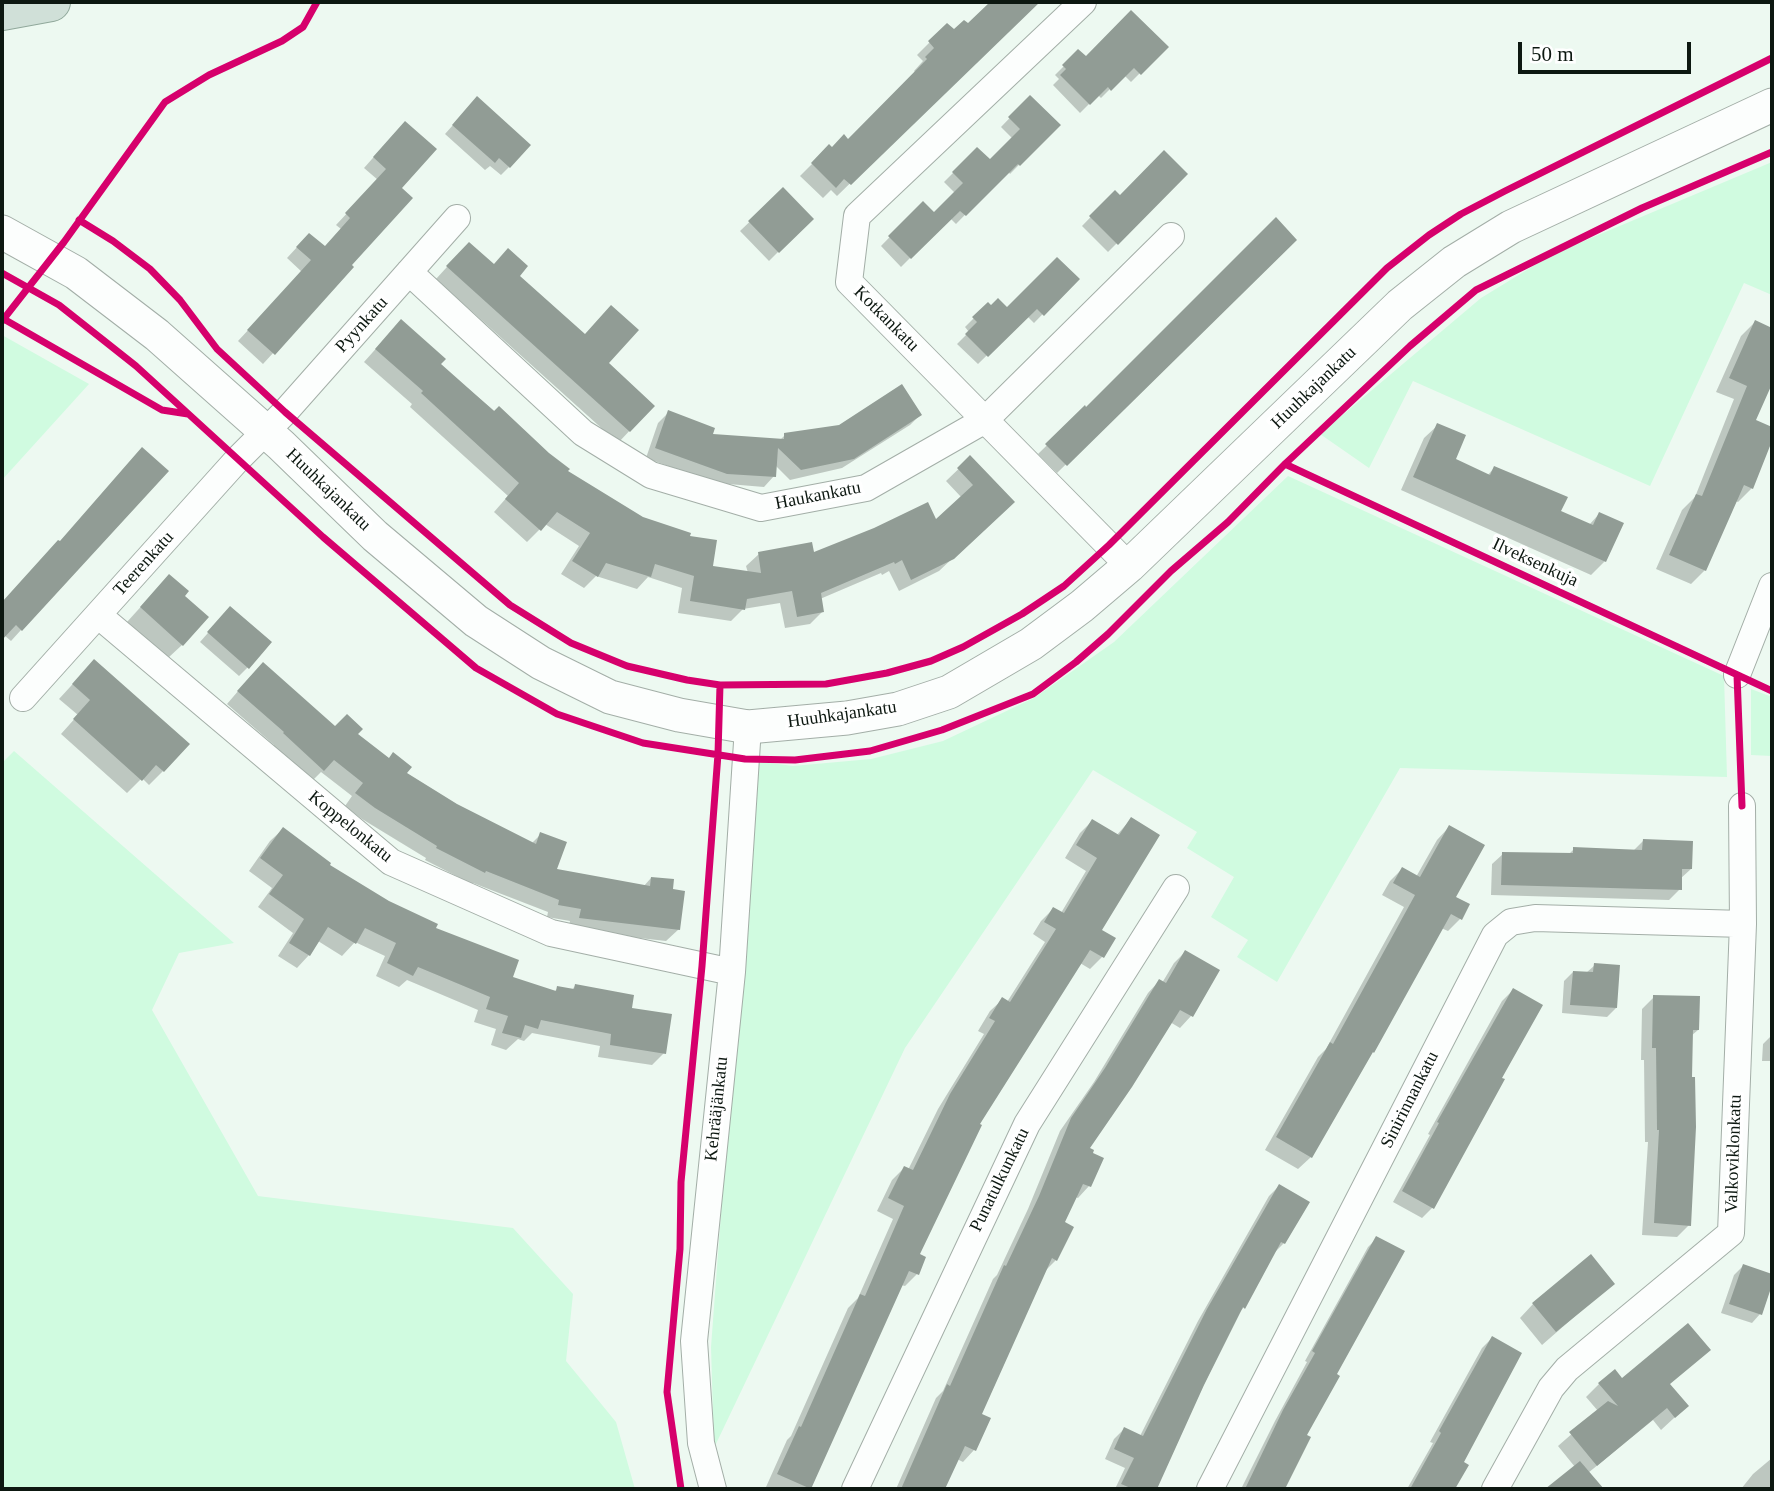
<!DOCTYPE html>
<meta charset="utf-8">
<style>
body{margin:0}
#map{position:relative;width:1774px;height:1491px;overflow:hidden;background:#edf9f1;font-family:Georgia,serif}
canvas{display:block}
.frame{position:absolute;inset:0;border:4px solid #0d1811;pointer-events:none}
.scale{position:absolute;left:1518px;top:42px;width:173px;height:32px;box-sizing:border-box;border:4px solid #0d1811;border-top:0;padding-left:9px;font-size:21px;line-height:24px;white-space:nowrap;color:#0d1811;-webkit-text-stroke:5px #fff;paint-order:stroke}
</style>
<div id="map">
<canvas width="1774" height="1491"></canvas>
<div class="frame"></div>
<div class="scale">50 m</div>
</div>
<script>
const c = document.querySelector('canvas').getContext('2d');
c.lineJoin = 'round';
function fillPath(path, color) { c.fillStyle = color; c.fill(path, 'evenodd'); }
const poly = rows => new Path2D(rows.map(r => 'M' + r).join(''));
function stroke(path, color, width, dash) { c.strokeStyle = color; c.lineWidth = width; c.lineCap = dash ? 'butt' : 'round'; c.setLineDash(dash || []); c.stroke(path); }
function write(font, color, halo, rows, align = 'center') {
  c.font = font + ' Georgia,serif'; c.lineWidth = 7; c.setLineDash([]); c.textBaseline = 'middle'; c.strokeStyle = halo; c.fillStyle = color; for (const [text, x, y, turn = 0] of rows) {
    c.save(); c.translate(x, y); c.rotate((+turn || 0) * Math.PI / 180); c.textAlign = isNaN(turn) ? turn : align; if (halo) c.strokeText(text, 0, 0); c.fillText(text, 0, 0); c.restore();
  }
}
fillPath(poly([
 [1772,162,1772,295,1744,283,1650,486,1413,381,1369,468,1320,434,1481,298,1553,254],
 [2,335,89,384,2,480],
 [1288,476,1724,676,1727,777,1400,768,1277,982,1237,957,1248,940,1211,917,1234,877,1187,848,1197,832,1093,770,905,1048,714,1448,711,1347,755,761,793,766,871,759,943,741,1034,698,1114,642],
 [1751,689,1772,697,1772,756,1751,755],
 [14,751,234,943,179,953,152,1010,258,1196,513,1228,573,1294,566,1361,616,1422,635,1489,2,1489,2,763]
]), '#d0fbe0');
fillPath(poly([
 [988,2,1037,2,837,196,831,190,823,198,800,176,829,147,832,149,848,141,916,73,914,71,923,61,917,55,947,25,954,32,968,26,990,4],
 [1166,47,1131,82,1124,75,1101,98,1098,95,1080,113,1053,85,1059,79,1055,75,1078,52,1086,59],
 [1030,97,1058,125,1010,174,1008,171,956,224,950,218,901,267,881,246,923,203,934,214,955,193,944,182,977,149,990,162,1013,139,1001,127],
 [469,107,509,167,501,175,490,166,485,170,445,134],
 [395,133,400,188,349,265,352,267,263,364,238,341,302,272,287,258,299,245,324,248,341,229,336,225,378,180,364,168],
 [1186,174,1108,252,1082,226,1115,192,1120,197],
 [783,190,811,219,769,261,740,231],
 [1295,240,1057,473,1038,454,1085,408,1086,409],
 [457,256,517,276,584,336,607,363,653,406,618,443,436,279],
 [1077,279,1034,323,1027,316,978,364,957,344,969,332,965,327,988,304,991,307,1007,310],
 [1755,322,1772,330,1772,380,1754,421,1772,429,1772,437,1752,488,1738,502,1735,501,1705,570,1691,584,1656,569,1682,510,1695,497,1734,399,1716,392,1741,336],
 [389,334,439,364,565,471,642,518,688,537,711,567,748,573,746,566,759,554,812,554,936,522,962,498,946,481,970,458,1000,514,939,571,899,591,889,571,882,575,881,573,820,599,823,611,810,624,785,628,780,603,743,609,731,621,678,613,682,588,648,577,637,589,596,576,584,588,561,574,579,546,545,524,527,542,494,512,508,496,410,407,412,404,364,362],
 [669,412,711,436,780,440,785,435,920,415,910,425,842,468,790,480,775,465,774,476,764,487,716,483,646,458,658,423],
 [1438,425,1453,460,1487,476,1494,468,1559,512,1589,525,1599,514,1605,561,1591,575,1401,490,1424,438],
 [166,471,21,630,11,641,4,635,2,638,2,604,48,552],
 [156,590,183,596,182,645,168,658,127,622],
 [222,617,248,667,239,676,200,642],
 [81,675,163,771,149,785,142,778,127,793,61,734,78,715,59,699],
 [251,676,335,728,355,734,405,774,456,806,531,844,541,834,555,870,643,887,651,878,671,891,679,929,666,941,568,930,570,921,547,917,548,912,473,883,472,884,425,860,426,858,362,819,345,806,352,796,321,772,311,782,272,747,274,745,227,704],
 [1131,819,1099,930,1102,957,1090,969,1080,963,978,1125,918,1255,917,1274,905,1286,901,1285,809,1489,771,1489,766,1487,787,1440,791,1436,848,1308,858,1298,893,1219,877,1211,892,1180,904,1168,908,1170,938,1109,984,1034,978,1031,990,1011,1003,999,1007,1002,1045,942,1033,934,1041,921,1053,909,1061,913,1086,871,1065,858,1080,833,1092,821,1116,836],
 [1449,827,1454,897,1460,919,1448,931,1441,928,1311,1157,1298,1169,1265,1150,1318,1057,1326,1049,1404,907,1382,895,1390,881,1402,869,1416,877,1437,840],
 [283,829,327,865,511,978,554,992,558,988,571,991,575,986,630,1010,664,1053,652,1065,598,1057,600,1046,532,1033,524,1041,518,1039,506,1050,491,1045,496,1029,474,1022,478,1010,407,980,399,987,376,976,385,956,355,942,342,956,318,941,309,955,297,968,278,956,293,933,258,907,272,888,249,871,270,841],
 [1643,841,1691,869,1680,879,1680,889,1669,900,1491,895,1492,864,1503,854,1568,855,1574,849,1633,851],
 [1772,932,1772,954,1770,954,1770,934],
 [1185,952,1218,971,1191,1016,1180,1028,1170,1022,1087,1149,1090,1154,1101,1159,1089,1186,1078,1198,1075,1197,1063,1223,1056,1260,1045,1271,979,1415,974,1450,963,1462,957,1459,943,1489,896,1489,936,1398,943,1391,993,1279,997,1275,1028,1209,1060,1131,1094,1082,1148,993,1159,981,1162,983,1174,963],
 [1595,965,1616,1008,1607,1017,1562,1013,1564,981,1573,972,1586,973],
 [1513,990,1433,1207,1422,1218,1393,1202,1430,1135,1428,1134,1502,1001],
 [1654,997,1698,1030,1691,1036,1689,1225,1677,1237,1642,1235,1648,1142,1645,1142,1644,1060,1641,1060,1642,1009],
 [1772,1035,1772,1061,1762,1061,1763,1044],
 [1279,1186,1284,1243,1274,1253,1244,1307,1239,1313,1153,1489,1115,1489,1125,1468,1105,1459,1114,1439,1124,1429,1140,1436,1198,1321,1269,1196],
 [1377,1238,1335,1375,1304,1436,1309,1438,1282,1489,1241,1489,1275,1421,1307,1362,1305,1361,1368,1247],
 [1743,1266,1772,1276,1760,1314,1752,1323,1721,1313,1734,1275],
 [1613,1283,1542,1345,1520,1318,1533,1304],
 [1492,1338,1461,1463,1466,1466,1453,1489,1407,1489,1433,1443,1430,1442,1482,1348],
 [1622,1380,1669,1385,1687,1406,1661,1430,1653,1420,1588,1473,1601,1488,1599,1489,1548,1489,1575,1467,1558,1446,1598,1411,1586,1397,1599,1384],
 [1772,1458,1772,1489,1741,1489,1753,1474]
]), '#0003');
fillPath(poly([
 [990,2,1040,2,851,185,844,179,836,188,811,163,829,144,832,147,844,134,848,139,927,59,925,57,934,48,928,41,947,23,954,29,964,20,968,23],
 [1131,10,1169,47,1141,75,1134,68,1111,91,1108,87,1090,105,1060,75,1066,69,1062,65,1078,49,1086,56],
 [1030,95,1061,125,1020,166,1018,164,966,216,960,211,911,259,888,236,923,201,934,212,963,183,952,172,977,147,990,159,1020,129,1008,117],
 [477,96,531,145,510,168,499,158,495,163,452,125],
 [405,121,437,149,402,188,413,198,352,265,354,267,275,355,247,330,311,260,296,247,309,233,325,246,350,218,345,213,386,169,373,157],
 [1164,150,1188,174,1118,245,1089,216,1115,190,1120,195],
 [783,187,814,219,779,253,748,221],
 [1276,217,1297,240,1067,466,1045,444,1085,405,1086,407],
 [469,242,494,264,508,248,528,266,520,276,585,334,611,305,639,330,609,363,655,406,630,432,446,266],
 [1057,257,1080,279,1044,316,1037,309,988,357,965,334,977,322,972,317,988,302,991,305,998,298,1007,307],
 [401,319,446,359,441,364,494,411,499,406,549,453,570,469,568,471,643,517,691,533,690,536,717,540,713,566,761,573,758,552,812,542,814,552,874,528,928,502,936,519,973,485,957,468,970,455,1015,502,954,559,911,580,902,560,895,564,894,562,821,593,824,612,797,617,792,591,747,599,745,610,690,601,694,576,655,564,651,577,606,563,598,577,572,561,590,533,557,512,541,531,505,499,519,483,421,393,423,391,375,349],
 [1755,320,1772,328,1772,384,1756,420,1772,427,1772,441,1753,489,1744,485,1706,571,1669,555,1696,494,1702,496,1747,386,1729,378],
 [902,384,922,415,854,459,801,470,778,448,776,477,727,474,655,448,668,410,715,428,713,434,784,439,784,433,839,425],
 [1437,423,1466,435,1456,459,1490,475,1494,466,1568,497,1561,511,1593,525,1599,512,1624,523,1606,562,1413,477],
 [142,447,169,471,22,631,16,625,2,640,2,602,58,540,60,541],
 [169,574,189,591,185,596,209,617,183,646,140,607],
 [230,606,272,642,249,669,207,632],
 [94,659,190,744,164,772,156,765,142,781,73,719,90,700,72,684],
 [263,662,335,726,347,714,363,729,358,734,389,758,393,752,412,767,407,773,457,804,536,844,540,832,567,842,557,869,650,886,651,877,674,879,673,889,685,891,680,930,579,918,581,909,558,905,559,900,486,871,485,873,436,848,437,846,375,808,355,793,363,783,334,760,324,771,283,733,284,732,237,691],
 [1131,817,1160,835,1102,930,1116,938,1104,958,1090,950,980,1124,982,1125,920,1254,926,1257,919,1275,909,1271,811,1489,777,1474,799,1426,801,1427,860,1294,865,1296,904,1206,888,1198,904,1166,913,1170,950,1094,995,1021,989,1018,1002,997,1010,1002,1056,929,1044,922,1053,907,1064,913,1097,858,1076,845,1092,819,1119,835],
 [1449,825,1485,845,1456,897,1470,904,1462,920,1451,914,1374,1053,1373,1052,1312,1158,1276,1137,1330,1042,1333,1044,1415,895,1393,883,1402,867,1420,877],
 [283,827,331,863,330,865,389,901,438,924,436,928,519,960,513,977,556,991,557,986,574,989,575,984,634,995,632,1008,672,1014,666,1054,610,1045,611,1034,541,1020,538,1029,525,1025,521,1038,502,1033,508,1016,486,1009,490,997,418,967,413,976,387,963,396,943,365,928,356,944,328,927,310,956,289,943,304,919,269,894,283,875,260,858],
 [1643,839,1693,841,1692,869,1682,869,1682,890,1501,885,1502,852,1573,853,1573,847,1642,850],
 [1185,950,1220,970,1193,1017,1180,1010,1132,1087,1090,1148,1094,1150,1093,1153,1104,1158,1091,1187,1083,1184,1065,1222,1074,1227,1057,1261,1052,1258,982,1414,991,1418,976,1451,965,1446,945,1489,901,1489,947,1384,950,1386,1004,1265,1006,1266,1039,1196,1071,1118,1105,1068,1159,979,1166,983],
 [1594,963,1620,965,1617,1008,1570,1005,1573,971,1593,972],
 [1513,988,1543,1005,1502,1078,1505,1079,1434,1209,1402,1191,1439,1123,1437,1122],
 [1653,995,1700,996,1699,1030,1693,1030,1692,1077,1695,1077,1696,1127,1691,1226,1654,1223,1659,1130,1657,1130,1656,1048,1652,1048],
 [1279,1184,1310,1202,1285,1244,1281,1242,1245,1309,1243,1307,1204,1385,1157,1489,1133,1489,1121,1484,1134,1458,1114,1449,1124,1427,1143,1436,1207,1309],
 [1376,1236,1405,1251,1337,1374,1340,1376,1307,1435,1311,1437,1285,1489,1245,1489,1283,1410,1315,1353,1312,1351],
 [1591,1254,1615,1284,1556,1332,1532,1303],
 [1743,1264,1772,1274,1772,1285,1762,1315,1729,1304],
 [1688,1323,1711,1350,1670,1384,1689,1406,1675,1418,1667,1408,1597,1466,1569,1432,1608,1401,1618,1406,1598,1383,1615,1369,1622,1378],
 [1492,1336,1522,1353,1464,1462,1469,1465,1455,1489,1410,1489,1441,1433,1439,1431],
 [1580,1461,1604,1489,1545,1489]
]), '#919c95');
const minor = poly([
 [1083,2,857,216,849,282,1129,566],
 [409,272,583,433,651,475,761,508,866,488,985,420,1171,236],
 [98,615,391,862,551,933,732,972],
 [1737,675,1772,586],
 [23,698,237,460,285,412,457,218],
 [713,1489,701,1443,694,1341,732,972,748,727],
 [855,1489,1027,1124,1176,888],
 [1210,1489,1495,935,1511,922,1535,918,1743,924],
 [1495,1489,1551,1388,1567,1369,1731,1233,1743,924,1742,806]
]);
const tertiary = poly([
 [2,232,76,273,157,335,281,445,375,536,476,621,541,663,610,697,679,715,748,727,847,718,898,709,949,692,1031,644,1082,606,1129,566,1400,305,1454,262,1511,227,1772,105]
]);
const trunk = poly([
 [2,11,51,2]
]);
stroke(minor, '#a3aea7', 28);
stroke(tertiary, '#a3aea7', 35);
stroke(trunk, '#90a89b', 40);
stroke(minor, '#fcfefd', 26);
stroke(tertiary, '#fcfefd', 33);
stroke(trunk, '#d0e0d8', 38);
stroke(poly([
 [79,220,113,241,150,269,180,300,217,349,285,412,510,605,571,643,627,666,687,680,720,685,826,684,887,673,931,661,963,647,1022,614,1064,586,1109,545,1387,268,1429,235,1461,214,1505,191,1772,58],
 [2,273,59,305,136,366,323,537,476,668,557,714,643,743,745,759,795,760,870,751,942,730,1033,694,1076,662,1108,634,1171,571,1228,522,1285,464,1410,346,1476,290,1642,208,1772,152],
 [2,318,162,410,188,414],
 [2,321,64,242,165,102,209,75,282,41,303,27,317,2],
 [1285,464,1772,691],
 [1737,675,1742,806],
 [681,1489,667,1392,680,1249,681,1182,702,966,718,754,720,685]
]), '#d6006c', 7);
write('18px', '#0d1811', '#fff', [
 ["Kotkankatu",886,319,45],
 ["Pyynkatu",362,325,-48],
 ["Huuhkajankatu",1314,388,-44],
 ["Huuhkajankatu",328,490,44],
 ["Haukankatu",818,496,-11],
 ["Ilveksenkuja",1535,563,25],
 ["Teerenkatu",144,564,-48],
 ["Huuhkajankatu",842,715,-8],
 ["Koppelonkatu",350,827,39],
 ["Sinirinnankatu",1410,1100,-63],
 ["Kehrääjänkatu",717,1109,-84],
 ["Valkoviklonkatu",1734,1154,-88],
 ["Punatulkunkatu",1000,1180,-64]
]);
</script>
